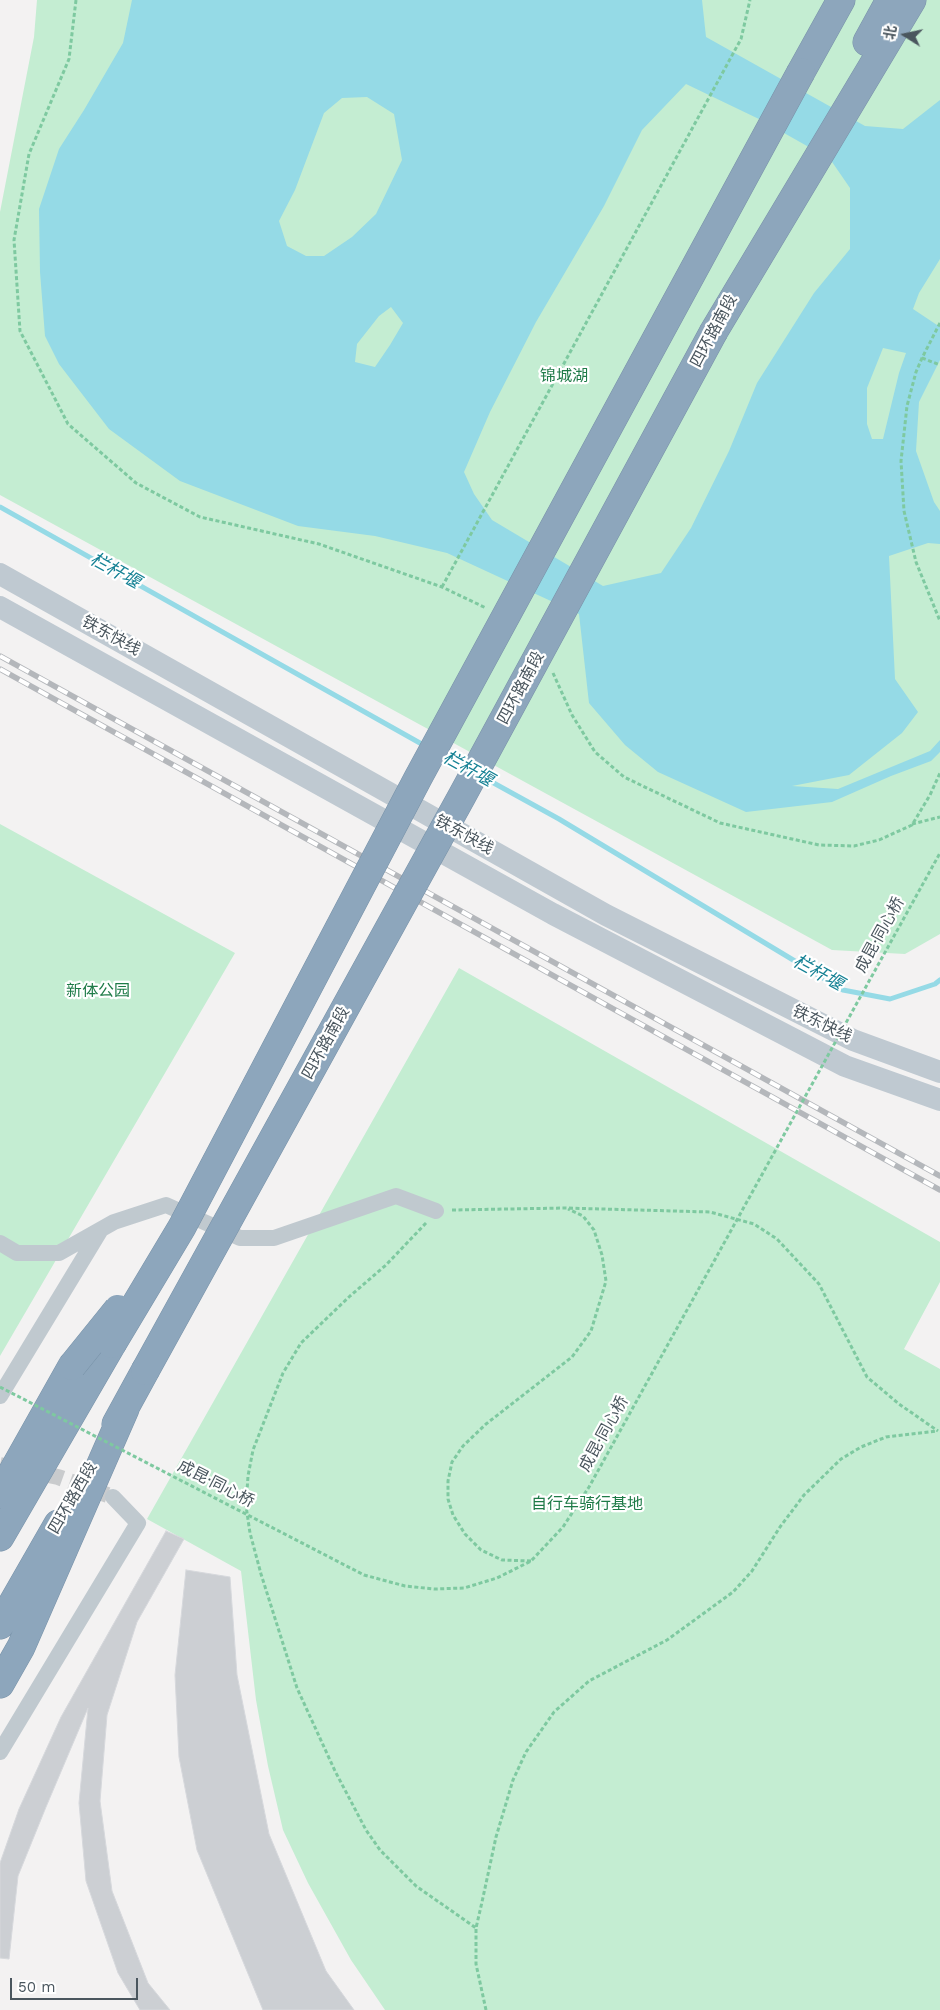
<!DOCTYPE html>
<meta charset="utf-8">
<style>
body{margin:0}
#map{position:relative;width:940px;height:2010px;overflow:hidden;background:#f3f2f2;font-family:"Work Sans","Noto Sans SC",sans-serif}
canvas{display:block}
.north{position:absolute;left:880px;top:10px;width:50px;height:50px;-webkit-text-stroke:4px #fff;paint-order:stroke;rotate:280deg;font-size:14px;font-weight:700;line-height:20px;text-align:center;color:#4a565e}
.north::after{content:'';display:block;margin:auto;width:18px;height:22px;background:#4a565e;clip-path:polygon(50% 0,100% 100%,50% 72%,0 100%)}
.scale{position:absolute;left:10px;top:1978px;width:128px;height:22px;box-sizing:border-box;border:2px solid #4a565e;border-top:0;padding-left:6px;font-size:15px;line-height:18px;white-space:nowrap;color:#4a565e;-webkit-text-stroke:4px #fff;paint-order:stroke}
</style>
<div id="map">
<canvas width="940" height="2010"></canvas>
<div class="north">北</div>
<div class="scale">50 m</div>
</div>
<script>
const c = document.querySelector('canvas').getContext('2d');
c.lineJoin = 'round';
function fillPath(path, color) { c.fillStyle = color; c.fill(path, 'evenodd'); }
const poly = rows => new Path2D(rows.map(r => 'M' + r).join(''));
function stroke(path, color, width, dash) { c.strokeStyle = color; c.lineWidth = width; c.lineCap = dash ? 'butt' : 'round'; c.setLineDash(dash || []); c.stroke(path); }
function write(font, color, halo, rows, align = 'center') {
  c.font = font + ' "Work Sans","Noto Sans SC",sans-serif'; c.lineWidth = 4.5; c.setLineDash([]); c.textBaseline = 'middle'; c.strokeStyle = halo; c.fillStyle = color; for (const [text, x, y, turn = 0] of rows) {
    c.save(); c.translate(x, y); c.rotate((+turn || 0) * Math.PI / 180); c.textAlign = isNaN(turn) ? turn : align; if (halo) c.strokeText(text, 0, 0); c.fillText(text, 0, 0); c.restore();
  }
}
fillPath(poly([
 [37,0,940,0,940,934,905,954,832,950,0,495,0,212,34,37],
 [0,824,235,953,0,1356],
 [459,968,940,1242,940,1282,904,1349,940,1369,940,2010,385,2010,351,1960,308,1883,283,1830,268,1766,256,1700,241,1571,147,1519]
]), '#c4edd2');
fillPath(poly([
 [132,0,702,0,706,37,865,126,903,129,940,100,940,259,919,293,913,309,940,327,940,360,919,402,916,451,934,502,940,511,940,544,928,543,889,556,895,679,918,712,902,733,849,775,792,786,838,789,930,751,940,740,940,752,931,761,891,776,832,802,746,812,658,772,625,745,589,703,579,614,447,553,375,536,298,526,180,481,109,429,59,364,45,336,40,272,39,209,59,149,84,110,123,43],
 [686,84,761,120,830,159,850,188,850,249,814,293,757,383,729,451,691,528,661,573,603,586,492,520,474,494,464,472,490,412,536,322,604,206,642,130],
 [367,97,394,114,402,160,376,214,352,237,324,256,306,256,287,246,279,221,295,190,324,113,342,98],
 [391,307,403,323,390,345,375,367,355,362,357,344,379,316],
 [883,348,906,353,899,373,883,439,872,439,867,424,867,388]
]), '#95dae6');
stroke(poly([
 [0,507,427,747],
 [441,754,467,768],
 [481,776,559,819,843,990,890,999,935,984,940,980]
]), '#95dae6', 5);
const building = poly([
 [166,1531,184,1539,137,1622,107,1715,100,1801,112,1891,148,1983,170,2010,140,2010,118,1973,86,1881,79,1803,88,1708,46,1807,18,1876,9,1959,0,1958,0,1863,19,1809,61,1717,166,1531],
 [186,1570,230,1577,237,1675,269,1834,326,1971,354,2010,263,2010,197,1850,179,1757,175,1675,186,1570]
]);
fillPath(building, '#cccfd3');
stroke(building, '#d6d8dc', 1);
stroke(poly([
 [0,1465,58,1477,113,1497]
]), '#c9cbcd', 16, [16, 8]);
const highway = poly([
 [867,42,890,0],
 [801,72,841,0],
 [714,331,912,0],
 [116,1424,145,1371],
 [0,1494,72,1366],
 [0,1537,112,1344],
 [0,1625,58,1524],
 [0,1684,21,1647,125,1409]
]);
stroke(highway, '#7892a8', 29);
stroke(poly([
 [76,0,69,59,29,154,14,240,20,331,68,424,136,483,200,517,319,544,442,587,486,608],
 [940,323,922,358,916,372,907,406,901,461,904,511,916,562,940,621],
 [922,358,940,365],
 [442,587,741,39,750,0],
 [553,673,572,715,595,752,624,777,720,823,819,845,854,846,879,840,912,825,930,795,940,773],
 [912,824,940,817],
 [452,1210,565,1208,710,1212,754,1224,777,1239,819,1284,867,1377,899,1404,938,1431],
 [426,1223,386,1265,350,1296,301,1343,283,1373,253,1450,248,1476,246,1506,250,1533,261,1574,297,1688,335,1771,366,1830,380,1850,416,1886,476,1928],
 [531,1561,502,1560,481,1550,465,1534,453,1515,448,1499,448,1481,452,1462,463,1446,486,1424,572,1357,591,1331,606,1281,602,1255,594,1230,583,1216,568,1209],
 [486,2010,476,1964,476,1928,482,1902,496,1837,513,1780,526,1752,554,1712,589,1681,667,1640,733,1592,752,1571,780,1527,804,1495,841,1459,861,1447,886,1437,937,1431]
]), '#7ec9a0', 3, [4, 2.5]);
stroke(poly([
 [0,1243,17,1253,59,1253,114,1222,166,1205,240,1238,274,1238,396,1196,436,1211],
 [0,1396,100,1231],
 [0,1752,138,1523,113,1497]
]), '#c0c9cf', 16);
stroke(poly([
 [0,574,606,915,853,1040,940,1072],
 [0,607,553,914,845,1066,940,1100]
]), '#bfc9d1', 22);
stroke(highway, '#8da6bc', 28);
const rail = poly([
 [0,656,940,1176],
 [0,669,940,1190]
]);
stroke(rail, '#b4b7bb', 5.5);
stroke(rail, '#fff', 4, [11]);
const highwayBridge = poly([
 [112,1344,182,1227,418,778,801,72],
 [72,1366,118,1309],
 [145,1371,462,796,714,331]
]);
stroke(highwayBridge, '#7892a8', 29, []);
stroke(poly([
 [0,1387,364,1575,405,1586,434,1589,464,1588,497,1578,531,1561,563,1527,589,1487,940,853]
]), '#7ec9a0', 3, [4, 2.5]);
stroke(highwayBridge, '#8da6bc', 28);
write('16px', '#4a565e', '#fff', [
 ["四环路南段",714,331,-62],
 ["铁东快线",111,636,29],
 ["四环路南段",521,688,-62],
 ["铁东快线",464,835,29],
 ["成昆·同心桥",880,935,-61],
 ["铁东快线",822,1024,26],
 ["四环路南段",326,1043,-61],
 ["成昆·同心桥",604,1434,-61],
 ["成昆·同心桥",216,1484,27],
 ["四环路西段",73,1498,-60]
]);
write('16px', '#1f7b48', '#fff', [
 ["锦城湖",564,376],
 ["新体公园",98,991],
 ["自行车骑行基地",587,1504]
]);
write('italic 18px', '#168295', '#fff', [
 ["栏杆堰",115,571,29],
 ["栏杆堰",468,769,29],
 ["栏杆堰",818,973,29]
]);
</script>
